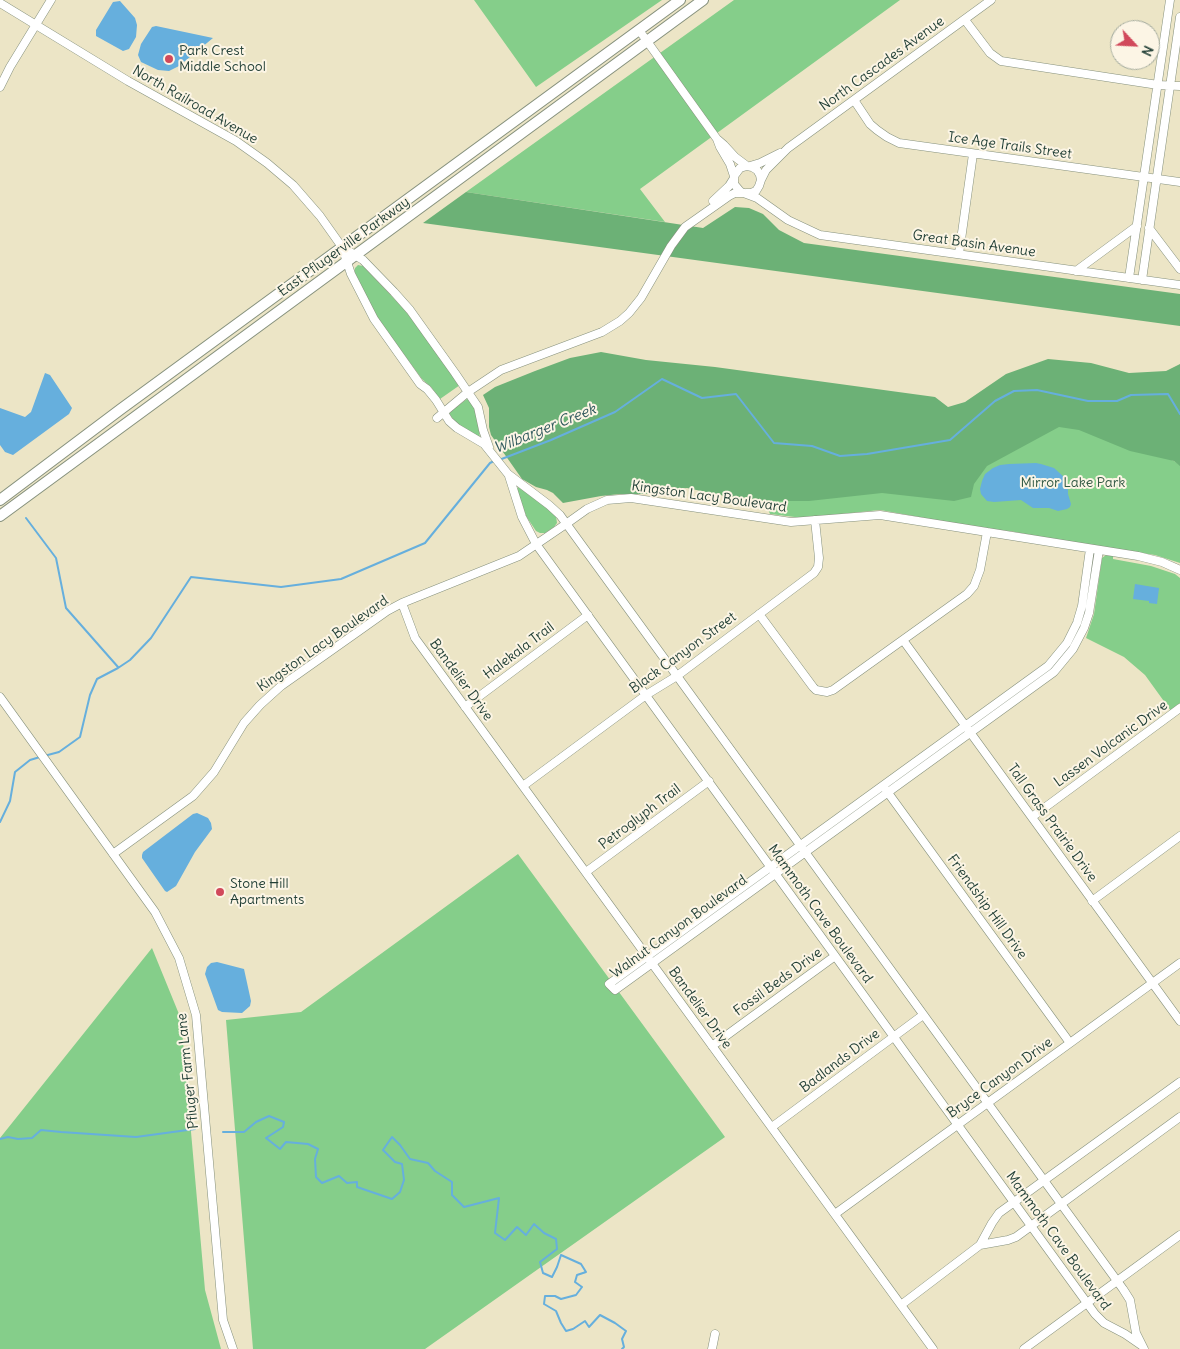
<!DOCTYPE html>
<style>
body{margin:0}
#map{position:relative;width:1180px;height:1349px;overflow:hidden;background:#ece5c6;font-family:Delius,sans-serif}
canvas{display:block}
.north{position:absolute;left:1110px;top:20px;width:50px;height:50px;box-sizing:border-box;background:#fcf5e5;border:1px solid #a4ab9e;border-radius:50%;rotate:115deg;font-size:14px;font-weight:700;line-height:20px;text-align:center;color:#1f3d34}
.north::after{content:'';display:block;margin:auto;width:18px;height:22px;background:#d1495b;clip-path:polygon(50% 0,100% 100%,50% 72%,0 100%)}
</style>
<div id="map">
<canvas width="1180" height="1349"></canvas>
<div class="north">N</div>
</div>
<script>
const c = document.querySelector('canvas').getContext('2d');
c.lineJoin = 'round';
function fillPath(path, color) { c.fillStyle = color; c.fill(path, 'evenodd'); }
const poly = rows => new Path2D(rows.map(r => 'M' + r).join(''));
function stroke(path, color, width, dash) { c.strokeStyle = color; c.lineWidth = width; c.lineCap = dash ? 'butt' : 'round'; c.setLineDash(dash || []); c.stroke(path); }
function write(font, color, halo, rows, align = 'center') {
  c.font = font + ' Delius,sans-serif'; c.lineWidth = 4; c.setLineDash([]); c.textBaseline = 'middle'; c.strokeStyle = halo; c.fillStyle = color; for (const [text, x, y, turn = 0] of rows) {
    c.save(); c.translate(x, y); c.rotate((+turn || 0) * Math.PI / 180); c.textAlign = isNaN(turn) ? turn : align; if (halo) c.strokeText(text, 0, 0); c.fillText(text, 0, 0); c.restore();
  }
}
fillPath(poly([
 [474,0,662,0,536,87],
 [734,0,900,0,640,189,665,222,466,192],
 [358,265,363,266,405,310,460,385,440,399,431,387,422,379,380,322,374,311,354,273,355,268],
 [467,399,469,400,475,408,480,437,460,427,449,414,452,410],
 [1068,418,1174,461,1180,465,1180,563,1155,555,1078,544,1010,531,992,530,880,510,803,518,770,514,754,476],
 [518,487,542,503,556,516,557,523,554,527,545,533,540,533,536,531,526,516,517,489],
 [1106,555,1113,556,1113,559,1151,566,1175,574,1180,578,1180,703,1171,711,1145,675,1124,657,1086,638,1094,614,1102,558],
 [518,854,725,1137,425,1349,253,1349,226,1020,301,1012],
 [152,948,181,1019,205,1290,221,1349,0,1349,0,1138]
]), '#85ce8a');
fillPath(poly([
 [466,192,703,228,735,207,749,208,763,214,779,230,804,243,1180,294,1180,326,423,223],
 [601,352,646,360,715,367,935,397,948,407,965,402,1006,374,1048,359,1091,363,1129,373,1166,371,1180,364,1180,466,1174,461,1130,451,1079,430,1059,427,987,466,974,484,971,497,954,501,882,493,809,501,759,501,725,496,687,488,666,490,646,494,620,494,601,496,563,503,553,493,547,490,536,487,522,479,491,435,489,427,489,408,483,395,495,387,535,371,570,358]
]), '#6cb176');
fillPath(poly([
 [120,1,135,18,137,25,136,37,129,49,123,51,96,36,96,30,113,2],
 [156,26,213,38,179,66,169,71,158,70,141,62,138,55,141,44,152,27],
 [45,373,50,375,72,408,69,414,13,455,5,452,0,445,0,408,25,417,31,412],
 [1036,463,1041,464,1054,468,1064,477,1068,490,1068,494,1071,504,1070,507,1067,509,1058,511,1049,508,1033,508,1021,500,994,502,987,501,981,494,980,489,982,481,985,474,993,468,1000,465,1009,464],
 [1135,584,1159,588,1157,604,1149,603,1149,601,1133,599],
 [197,813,208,818,211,823,212,829,195,852,176,886,167,892,165,891,142,858,142,855,143,852,193,814],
 [217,962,244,969,251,1001,250,1006,242,1013,222,1012,218,1010,205,974,207,967,211,963]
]), '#66afdd');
stroke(poly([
 [499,460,551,440,615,412,662,379,702,398,736,394,774,443,812,446,840,456,867,454,950,440,995,401,1014,391,1037,390,1088,401,1117,401,1131,395,1168,394,1180,414],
 [26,518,56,558,66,608,118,667],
 [44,756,59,752,80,737,90,695,97,679,118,668,130,660,151,638,191,577,281,587,341,579,425,543,490,463,494,461],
 [0,822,10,801,15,772,30,760,40,757],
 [223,1132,244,1132,256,1122,269,1116,284,1122,283,1127,266,1138,280,1149,286,1142,308,1144,318,1149,315,1159,316,1177,322,1183,339,1176,347,1183,357,1182,357,1187,392,1199,400,1192,404,1180,402,1164,395,1162,383,1150,392,1137,400,1145,410,1159,428,1163,435,1171,452,1182,452,1195,464,1207,499,1198,495,1233,505,1240,517,1227,526,1235,534,1224,544,1233,556,1239,557,1249,540,1262,543,1273,552,1277,557,1267,561,1255,581,1264,586,1272,577,1275,575,1282,582,1287,576,1295,561,1299,555,1296,545,1296,544,1304,556,1311,561,1323,566,1331,573,1329,585,1321,589,1327,600,1315,615,1323,626,1331,622,1339,624,1347,622,1349],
 [0,1139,8,1137,18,1139,32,1138,41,1130,61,1132,136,1137,195,1129]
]), '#66afdd', 2);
const minor = poly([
 [0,3,128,81,236,141,267,163,293,185,320,216,342,247,363,260,394,292,410,310,455,373,478,407,483,430,489,447],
 [965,20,990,53,1001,61,1158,85,1180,86],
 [639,30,717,139,724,145,735,157,747,166],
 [0,87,10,67,51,0],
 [854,100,870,124,877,130,887,137,899,143,1180,182],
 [717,139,720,147,730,164,734,176],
 [750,166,760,163,780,153],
 [761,180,766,170,788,148,991,0],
 [746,193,751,193,756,191,759,186,761,180,760,175,757,170,752,167,747,166,740,168,734,176,734,184,739,190,741,192,757,198,788,220,820,235,1180,285],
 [713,201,729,186,734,178],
 [1149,228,1180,269],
 [342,247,351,274,374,319,420,384,427,389,436,400,449,421,457,428,484,444,508,474,549,505,560,515,573,533,1123,1289,1130,1300,1136,1333,1144,1349],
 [959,254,973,154],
 [1076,271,1137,226],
 [1129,278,1170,0],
 [1142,280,1180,17],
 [437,418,468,392,501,370,602,332,620,321,629,313,641,298,671,246,685,227,729,196,735,193,743,193],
 [509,476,522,517,536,544,1095,1314,1104,1323,1125,1334,1141,1345],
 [1090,549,1082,606,1077,623,1067,643,1048,666,609,984,615,990,1054,672,1073,649,1084,628,1089,613,1099,550],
 [402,603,415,638,933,1349],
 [759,614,813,687,816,690,827,692,833,690,967,594,974,586,980,570,987,532],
 [903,640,1180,1021],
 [0,697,155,912,179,958,196,1015,223,1320,233,1349],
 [465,707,588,615],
 [523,786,646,695,677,676,814,573,818,567,819,558,815,520],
 [886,790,1070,1043],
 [1032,817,1180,708],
 [113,854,193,796,214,772,244,723,260,705,281,686,356,633,387,611,402,603,519,556,566,524,587,509,607,500,631,498,791,522,880,515,1138,556,1162,562,1180,570],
 [586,872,709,781],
 [1092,901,1180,836],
 [712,1046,835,956],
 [772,1127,923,1015],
 [835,1214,1180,963],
 [980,1245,1008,1240,1016,1237,1180,1117],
 [901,1305,980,1245,992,1223,999,1213,1180,1082],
 [712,1349,715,1334],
 [1024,1349,1180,1235]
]);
const major = poly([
 [0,500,121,409,680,0],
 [0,516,703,0]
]);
stroke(minor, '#86917d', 9);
stroke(major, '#86917d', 12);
stroke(minor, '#fff', 8);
stroke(major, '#fff', 10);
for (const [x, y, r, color] of [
 [169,59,5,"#d1495b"],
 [220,892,5,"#d1495b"]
]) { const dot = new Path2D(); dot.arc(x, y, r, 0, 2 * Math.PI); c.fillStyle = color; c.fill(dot); stroke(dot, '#fcf5e5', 2); }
write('14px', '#1f3d34', '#fcf5e5', [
 ["Park Crest",179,51],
 ["Middle School",179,67],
 ["Stone Hill",230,884],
 ["Apartments",230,900]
], 'left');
write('14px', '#1f3d34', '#fcf5e5', [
 ["North Cascades Avenue",882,64,-36],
 ["North Railroad Avenue",195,105,30],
 ["Ice Age Trails Street",1010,146,8],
 ["Great Basin Avenue",974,244,8],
 ["East Pflugerville Parkway",344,247,-36],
 ["Kingston Lacy Boulevard",709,497,8],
 ["Kingston Lacy Boulevard",323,644,-35],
 ["Halekala Trail",519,651,-37],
 ["Black Canyon Street",683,653,-36],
 ["Bandelier Drive",461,680,54],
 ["Lassen Volcanic Drive",1111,744,-36],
 ["Petroglyph Trail",640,817,-37],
 ["Tall Grass Prairie Drive",1052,823,54],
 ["Friendship Hill Drive",987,907,54],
 ["Mammoth Cave Boulevard",820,914,54],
 ["Walnut Canyon Boulevard",679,927,-36],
 ["Fossil Beds Drive",778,982,-36],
 ["Bandelier Drive",700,1008,54],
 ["Badlands Drive",840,1061,-37],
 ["Pfluger Farm Lane",188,1071,-96],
 ["Bryce Canyon Drive",1000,1078,-36],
 ["Mammoth Cave Boulevard",1058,1241,54]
]);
write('14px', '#335a45', '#fcf5e5', [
 ["Mirror Lake Park",1073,483]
]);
write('italic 15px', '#315a5e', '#fcf5e5', [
 ["Wilbarger Creek",545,429,-22]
]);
</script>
